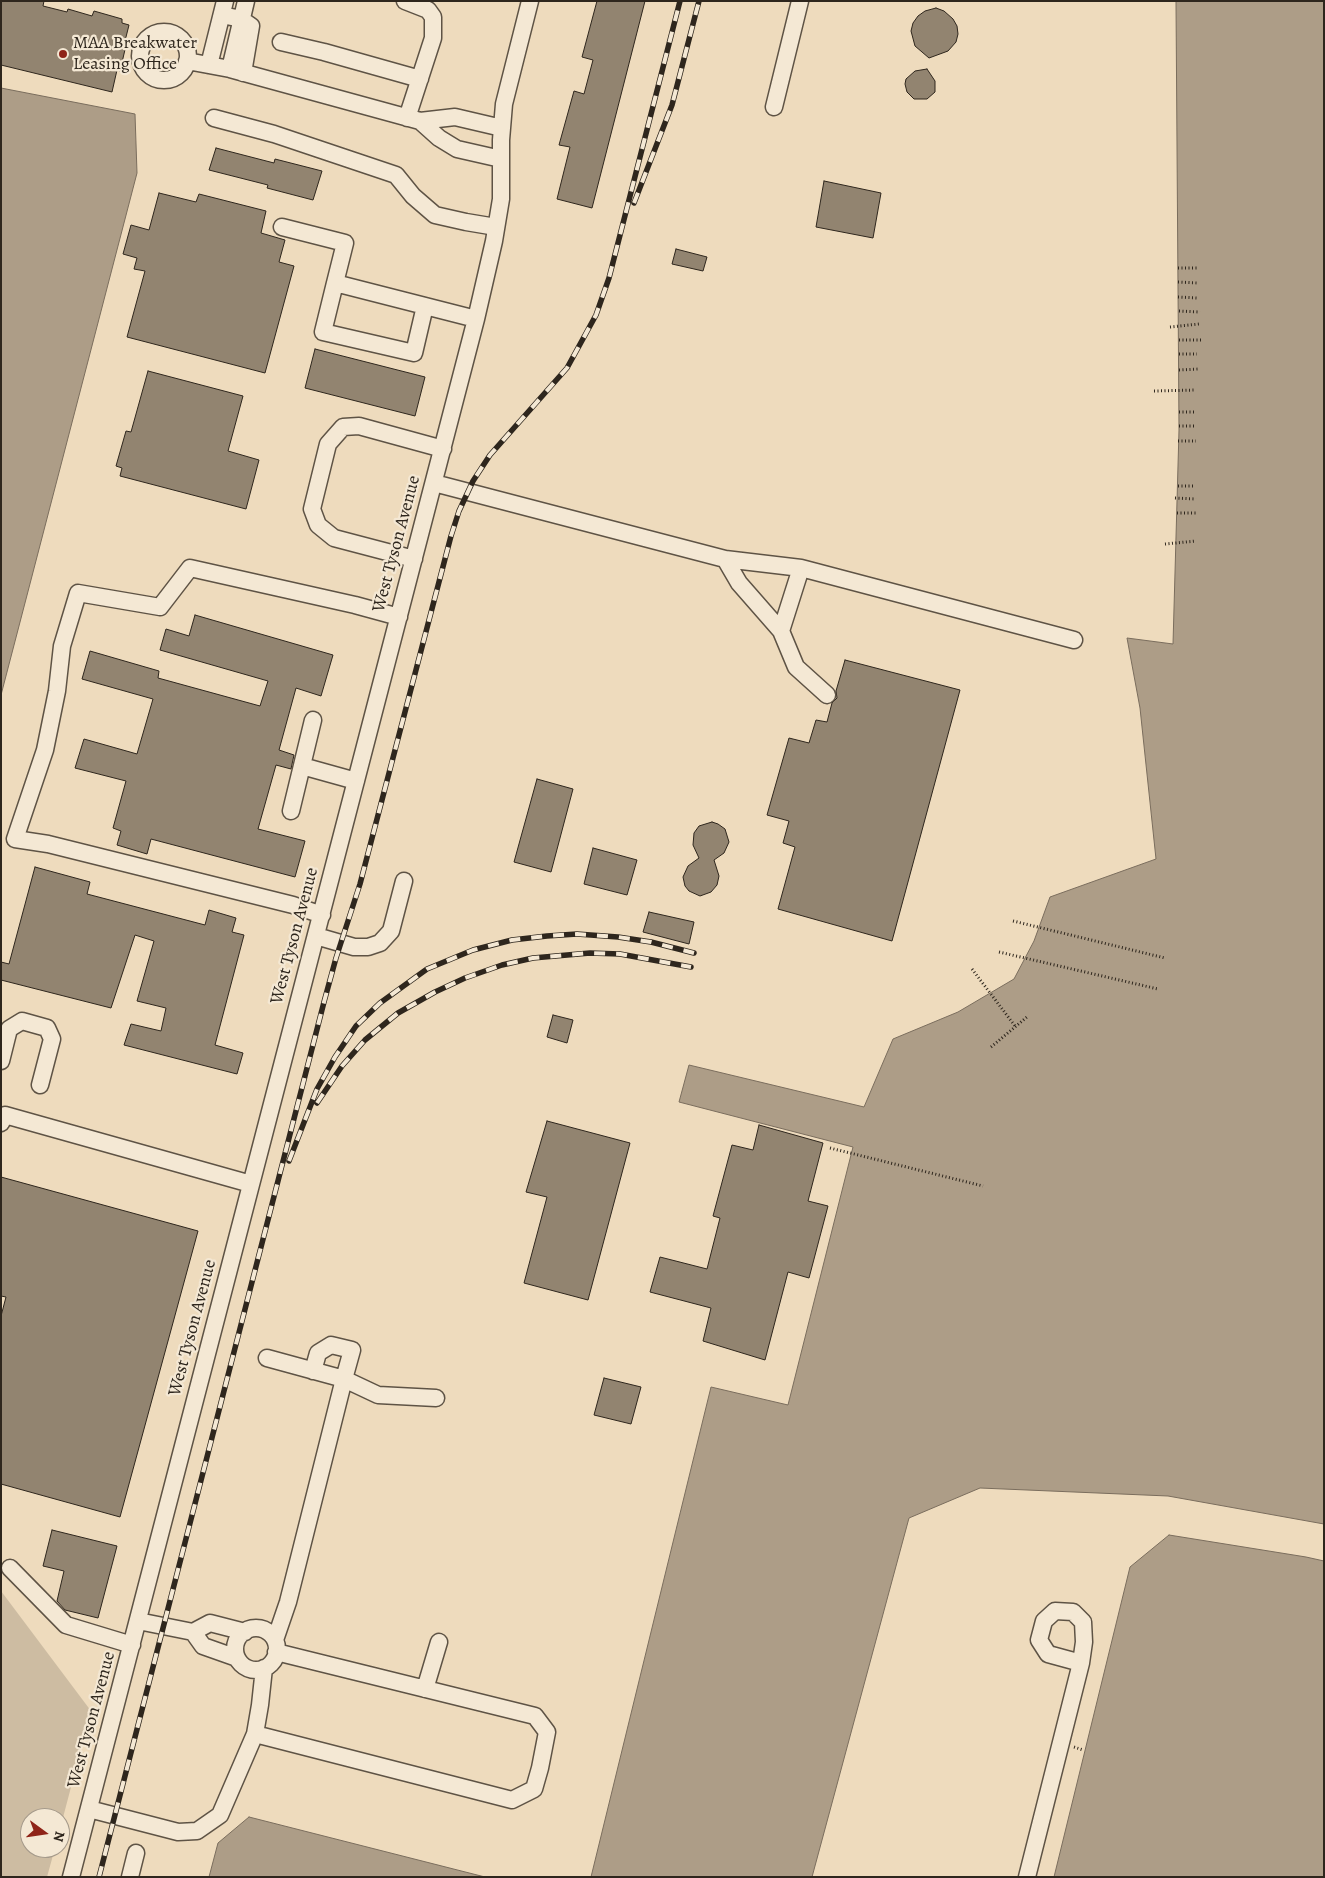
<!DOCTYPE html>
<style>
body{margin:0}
#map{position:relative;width:1325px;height:1878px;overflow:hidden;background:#eedbbd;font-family:Alegreya,serif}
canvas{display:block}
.frame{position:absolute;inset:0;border:2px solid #2e261d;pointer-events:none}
.north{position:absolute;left:20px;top:1808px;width:50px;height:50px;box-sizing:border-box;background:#f4e8d4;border:1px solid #a59a8b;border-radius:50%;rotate:104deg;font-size:14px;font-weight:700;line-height:20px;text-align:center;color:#2e261d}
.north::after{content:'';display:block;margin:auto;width:18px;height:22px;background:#8f2418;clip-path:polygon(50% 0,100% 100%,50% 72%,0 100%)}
</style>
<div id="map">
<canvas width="1325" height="1878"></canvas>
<div class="frame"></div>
<div class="north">N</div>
</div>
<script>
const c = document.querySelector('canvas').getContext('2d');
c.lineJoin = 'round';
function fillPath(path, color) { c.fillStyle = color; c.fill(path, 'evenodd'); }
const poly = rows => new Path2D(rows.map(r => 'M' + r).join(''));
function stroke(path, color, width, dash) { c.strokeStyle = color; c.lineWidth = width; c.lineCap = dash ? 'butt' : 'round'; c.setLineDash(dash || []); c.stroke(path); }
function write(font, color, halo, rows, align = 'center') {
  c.font = font + ' Alegreya,serif'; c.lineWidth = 4.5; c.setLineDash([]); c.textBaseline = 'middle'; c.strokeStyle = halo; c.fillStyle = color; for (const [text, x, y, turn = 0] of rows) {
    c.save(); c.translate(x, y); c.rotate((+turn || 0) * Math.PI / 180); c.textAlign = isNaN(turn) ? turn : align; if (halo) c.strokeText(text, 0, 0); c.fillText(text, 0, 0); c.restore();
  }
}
fillPath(poly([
 [1,1591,91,1711,60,1829,60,1818,30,1818,30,1848,55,1848,47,1877,1,1877]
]), '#cdbca2');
const water = poly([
 [1176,1,1324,1,1324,1524,1168,1496,980,1488,909,1518,812,1877,591,1877,711,1387,788,1405,853,1147,679,1102,689,1065,864,1107,893,1039,958,1012,1014,979,1034,941,1050,897,1156,859,1140,708,1127,638,1173,644,1179,430,1176,1],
 [1,88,135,114,137,173,1,695,1,88],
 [1169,1535,1306,1557,1324,1561,1324,1877,1054,1877,1130,1567,1169,1535],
 [249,1817,485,1877,209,1877,218,1843,249,1817]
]);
fillPath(water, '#ad9d87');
stroke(water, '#7a6d5d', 1);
const building = poly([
 [1,1,44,1,43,6,67,12,68,9,92,16,94,11,122,19,122,23,129,25,125,41,127,41,120,71,117,70,112,92,1,65,1,1],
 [597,1,645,1,592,208,557,199,570,147,559,145,574,91,584,94,593,60,582,57,597,1],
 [936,8,944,11,953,19,957,26,958,34,956,42,948,51,929,58,915,46,911,31,913,23,918,16,925,11,936,8],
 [927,69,935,81,935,92,927,99,914,99,907,92,905,84,906,79,915,71,927,69],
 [216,148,274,163,275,159,322,171,313,200,267,188,268,185,209,170,216,148],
 [824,181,881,193,873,238,816,227,824,181],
 [159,193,196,202,199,194,266,211,261,233,285,240,279,262,294,266,265,373,127,337,145,271,134,269,137,258,123,254,131,225,149,230,159,193],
 [676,249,707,257,703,271,672,264,676,249],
 [315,349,425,377,415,416,305,388,315,349],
 [148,371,243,396,228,451,259,460,246,509,120,476,122,468,116,466,126,431,131,432,148,371],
 [195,615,333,655,321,696,296,688,279,750,294,755,291,769,276,765,258,829,305,841,295,877,151,839,147,854,117,845,121,831,113,828,126,781,75,768,84,739,137,754,153,699,82,679,90,651,159,671,158,678,260,706,268,681,160,650,166,629,189,636,195,615],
 [845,660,960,690,892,941,778,909,795,847,783,843,789,821,767,815,789,738,809,743,816,720,827,722,832,703,837,698,836,691,845,660],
 [537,779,573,789,551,872,514,862,537,779],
 [712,822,718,824,725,829,729,842,724,853,714,860,719,876,717,885,711,892,700,896,689,891,685,886,683,877,688,866,699,858,693,845,694,833,699,826,712,822],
 [593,848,637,860,627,895,584,884,593,848],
 [35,867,90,882,87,894,205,925,209,910,236,918,232,932,244,935,215,1045,243,1053,237,1074,124,1045,131,1024,161,1031,166,1008,137,1001,154,941,135,935,111,1008,1,980,1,962,9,964,35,867],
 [649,912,694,922,689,944,643,932,649,912],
 [553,1015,573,1020,567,1043,547,1037,553,1015],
 [547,1121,630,1143,588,1300,524,1283,547,1197,526,1192,547,1121],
 [759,1125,823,1143,808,1201,828,1206,809,1278,788,1272,765,1360,703,1341,711,1308,650,1292,660,1257,707,1269,720,1218,713,1216,732,1145,753,1150,759,1125],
 [1,1177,198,1231,120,1517,1,1484,1,1316,6,1297,1,1296,1,1177],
 [604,1378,641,1387,631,1424,594,1415,604,1378],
 [52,1530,117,1546,98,1618,65,1610,57,1601,64,1571,43,1566,52,1530]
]);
fillPath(building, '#928470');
stroke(building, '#2e261d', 1);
const minor = poly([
 [405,1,428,10,433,17,433,38,407,118],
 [222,15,241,19,251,26,243,73],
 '140 56a24 24 0 1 1 48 0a24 24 0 1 1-48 0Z',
 [281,42,324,52,420,79],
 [187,61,230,69,420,121],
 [209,65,225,1],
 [230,69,246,1],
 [774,107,800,1],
 [214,118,274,134,396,175,413,196,435,215,466,222,496,227],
 [501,159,457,149,439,138,420,121,455,117,502,128],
 [282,227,345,243,335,283,476,319],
 [335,283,323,332,414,353,425,306],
 [434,483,725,559,739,583,781,631,796,667,827,695],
 [414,559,334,538,318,525,312,509,328,444,343,427,359,426,443,449],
 [725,559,801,568,1074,640],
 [781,631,801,568],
 [302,766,356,781],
 [291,811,313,720],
 [322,915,293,905,48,844,15,839,45,750,57,691,62,646,78,593,160,607,190,568,355,605,399,617],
 [316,936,354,947,368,947,380,943,391,931,404,881],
 [1,1061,9,1029,22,1021,47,1028,52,1039,40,1085],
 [1,1123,5,1115,251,1184],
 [267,1358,344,1379,288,1602,275,1640],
 [313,1371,318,1353,331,1345,352,1350,344,1379,378,1395,436,1398],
 [10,1568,66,1625,132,1645],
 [138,1621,193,1632,210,1623,245,1632],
 '235 1649a21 21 0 1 1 42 0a21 21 0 1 1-42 0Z',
 [193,1632,203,1646,237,1658],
 [425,1689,439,1642],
 [255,1734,260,1705,264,1668],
 [89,1809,178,1832,197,1831,220,1815,255,1734,512,1800,534,1789,540,1768,547,1732,535,1716,276,1652],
 [71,1877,476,319,494,241,501,199,501,140,504,104,530,1],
 [130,1877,136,1853],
 [1027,1877,1079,1671,1081,1663,1084,1642,1083,1622,1073,1612,1055,1611,1044,1621,1039,1640,1048,1654,1081,1663]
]);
stroke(minor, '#5e5345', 19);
stroke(poly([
 [1178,268,1197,268],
 [1178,282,1198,283],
 [1178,297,1197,298],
 [1179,311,1200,312],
 [1170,327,1199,324],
 [1179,340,1201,340],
 [1179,354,1197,354],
 [1179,370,1199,369],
 [1154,391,1196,390],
 [1179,412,1196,412],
 [1179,426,1196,426],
 [1178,441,1196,441],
 [1178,486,1194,486],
 [1175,498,1196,499],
 [1177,513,1196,513],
 [1165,544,1196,541],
 [1013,921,1165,958],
 [999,952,1158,989],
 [972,969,1015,1026],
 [991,1047,1027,1017],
 [830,1148,983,1186],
 [1074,1747,1083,1750]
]), '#2e261d', 3, [1, 2.5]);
stroke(minor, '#f4e8d4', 16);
const rail = poly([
 [634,203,672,105,699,1],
 [317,1103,342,1066,365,1040,398,1013,435,992,465,978,502,965,533,958,590,953,620,954,691,967],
 [289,1161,317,1089,335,1057,356,1026,380,1003,427,969,473,950,512,940,547,936,577,934,618,937,651,942,694,953],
 [99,1877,324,1002,336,958,360,884,451,536,459,511,473,481,490,455,567,368,596,315,609,278,680,1]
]);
stroke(rail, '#2e261d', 5.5);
stroke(rail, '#f4e8d4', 4, [11]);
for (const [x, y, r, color] of [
 [63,54,5,"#8f2418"]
]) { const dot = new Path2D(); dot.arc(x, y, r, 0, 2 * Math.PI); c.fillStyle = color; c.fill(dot); stroke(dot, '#f4e8d4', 2); }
write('18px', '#2e261d', '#f4e8d4', [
 ["MAA Breakwater",73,44],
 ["Leasing Office",73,65]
], 'left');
write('18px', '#2e261d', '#f4e8d4', [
 ["West Tyson Avenue",397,544,-75],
 ["West Tyson Avenue",295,936,-75],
 ["West Tyson Avenue",193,1328,-75],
 ["West Tyson Avenue",92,1720,-75]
]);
</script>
